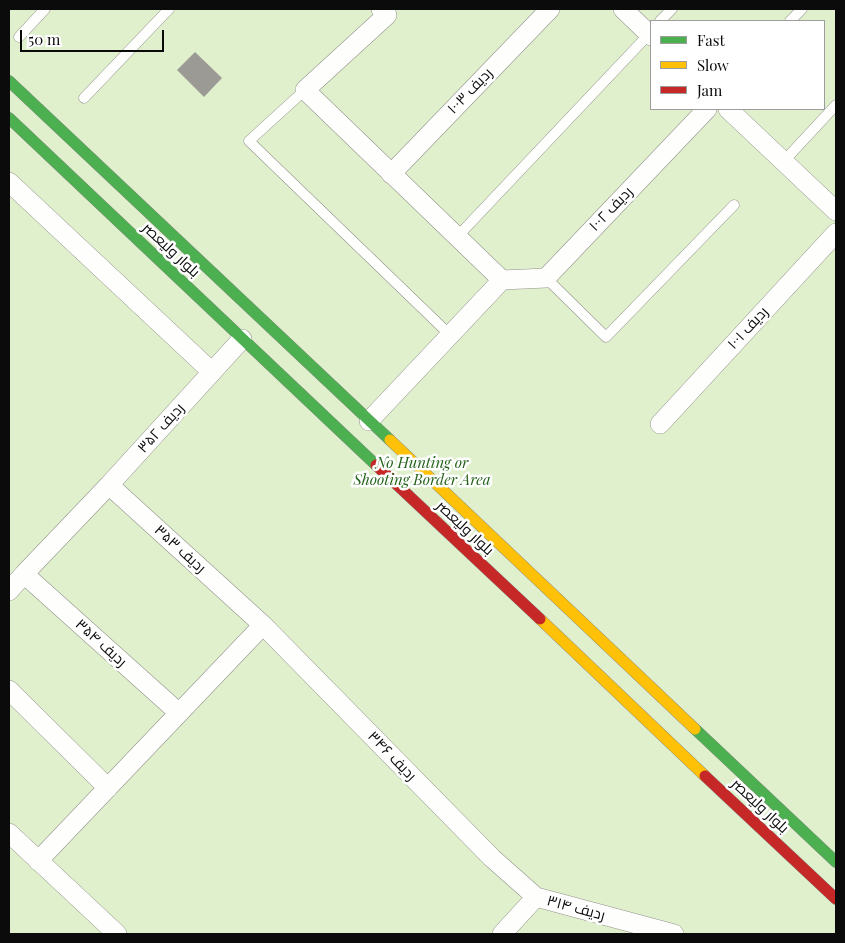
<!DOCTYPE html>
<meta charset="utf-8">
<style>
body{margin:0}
#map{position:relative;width:845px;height:943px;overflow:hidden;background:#faf8ee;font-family:"Playfair Display",serif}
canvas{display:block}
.frame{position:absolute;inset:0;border:10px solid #0b0b0b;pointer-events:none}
.legend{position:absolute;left:650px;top:20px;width:175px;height:90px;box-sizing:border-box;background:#fff;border:1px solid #9d9d9d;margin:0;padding:6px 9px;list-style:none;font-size:15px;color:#0b0b0b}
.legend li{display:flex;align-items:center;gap:10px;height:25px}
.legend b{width:25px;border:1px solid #9d9d9d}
.scale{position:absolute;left:20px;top:30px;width:144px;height:22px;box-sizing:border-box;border:2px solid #0b0b0b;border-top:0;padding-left:6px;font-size:15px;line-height:18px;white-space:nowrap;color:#0b0b0b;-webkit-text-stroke:4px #fff;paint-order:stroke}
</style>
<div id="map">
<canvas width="845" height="943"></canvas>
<div class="frame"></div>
<ul class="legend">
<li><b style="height:6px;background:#4caf50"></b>Fast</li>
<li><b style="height:6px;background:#ffc107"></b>Slow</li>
<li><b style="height:6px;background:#c62828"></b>Jam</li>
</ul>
<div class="scale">50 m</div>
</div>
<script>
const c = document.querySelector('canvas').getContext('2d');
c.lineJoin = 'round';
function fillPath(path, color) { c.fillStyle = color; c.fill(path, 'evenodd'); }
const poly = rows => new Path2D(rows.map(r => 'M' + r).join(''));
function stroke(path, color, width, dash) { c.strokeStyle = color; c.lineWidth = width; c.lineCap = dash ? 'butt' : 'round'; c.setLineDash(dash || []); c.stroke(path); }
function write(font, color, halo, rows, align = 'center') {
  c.font = font + ' "Playfair Display",Cairo,serif'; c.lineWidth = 5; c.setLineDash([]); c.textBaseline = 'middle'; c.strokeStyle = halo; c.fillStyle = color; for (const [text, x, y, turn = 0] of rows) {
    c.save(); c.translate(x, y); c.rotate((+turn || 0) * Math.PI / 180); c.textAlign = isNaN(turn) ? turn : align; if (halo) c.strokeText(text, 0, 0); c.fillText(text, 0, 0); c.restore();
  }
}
fillPath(poly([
 [9,9,836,9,836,934,9,934],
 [651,21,824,21,824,109,651,109]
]), '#e0f0cd');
fillPath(poly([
 [195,52,222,78,204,97,177,70]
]), '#9c9a94');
const lane = poly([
 [660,21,672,9],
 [790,21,802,9],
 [19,37,45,9],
 [305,90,249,141,450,335],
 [84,98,169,9],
 [784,161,836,105],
 [457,237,651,32],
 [546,278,606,337,734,205]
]);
const street = poly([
 [623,9,651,36],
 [728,109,836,211],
 [391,174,550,9],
 [9,182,212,372,242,339],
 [502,280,546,278,707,109],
 [369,421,502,280,305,90,387,15,381,9],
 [660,424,836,233],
 [109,485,263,625,492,858,536,897,674,934],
 [24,574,179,713],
 [9,591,24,574,109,485,212,372],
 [9,690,108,788],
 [9,833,117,934],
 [38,861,263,625],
 [502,934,536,897]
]);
const fast = poly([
 [9,81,390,440],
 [9,118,376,465],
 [695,729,836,862]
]);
const slow = poly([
 [390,440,695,729],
 [540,619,705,776]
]);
const jam = poly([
 [376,465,540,619],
 [705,776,836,899]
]);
stroke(lane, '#93928d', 11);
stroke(street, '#93928d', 20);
stroke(fast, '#898884', 12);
stroke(slow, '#898884', 12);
stroke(jam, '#898884', 12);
stroke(lane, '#fefefc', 10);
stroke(street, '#fefefc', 19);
stroke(fast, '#4caf50', 11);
stroke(slow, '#ffc107', 11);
stroke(jam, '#c62828', 11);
write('15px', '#0b0b0b', '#fff', [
 ["ردیف ۱۰۰۳",470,91,-46],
 ["ردیف ۱۰۰۲",611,209,-46],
 ["بلوار ولیعصر",171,250,43],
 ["ردیف ۱۰۰۱",748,328,-47],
 ["ردیف ۳۵۲",161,428,-48],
 ["بلوار ولیعصر",465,528,43],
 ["ردیف ۳۵۳",180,549,42],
 ["ردیف ۳۵۴",101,643,42],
 ["ردیف ۳۴۶",392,756,46],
 ["بلوار ولیعصر",760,806,43],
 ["ردیف ۳۱۴",576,908,15]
]);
write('italic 15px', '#24631a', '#fff', [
 ["No Hunting or",422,463],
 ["Shooting Border Area",422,480]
]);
</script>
